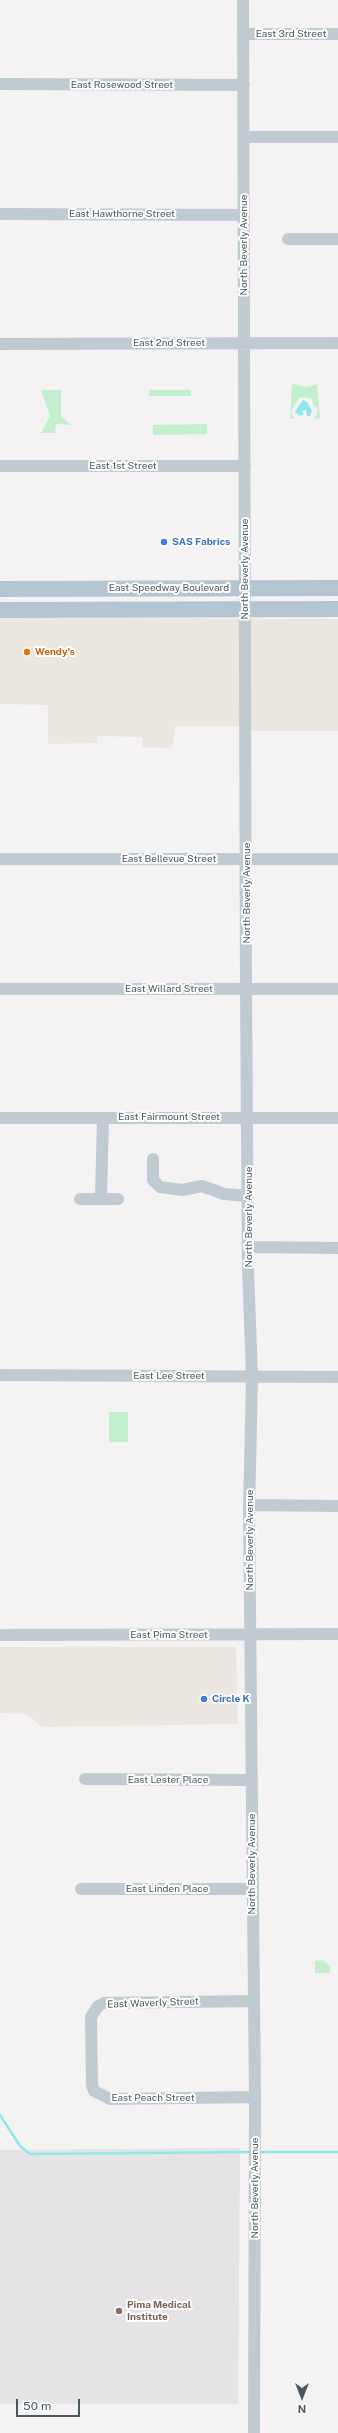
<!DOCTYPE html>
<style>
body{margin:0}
#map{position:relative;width:338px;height:2433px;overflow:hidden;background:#f4f2f2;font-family:"Public Sans",sans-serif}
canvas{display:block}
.north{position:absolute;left:282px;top:2377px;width:40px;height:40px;-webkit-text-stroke:3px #fff;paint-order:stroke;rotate:180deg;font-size:11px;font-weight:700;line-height:16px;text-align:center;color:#495860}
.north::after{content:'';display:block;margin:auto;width:14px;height:18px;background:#495860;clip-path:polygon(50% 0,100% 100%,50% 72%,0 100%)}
.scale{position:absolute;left:16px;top:2399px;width:64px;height:18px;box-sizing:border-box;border:2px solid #495860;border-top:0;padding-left:5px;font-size:12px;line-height:14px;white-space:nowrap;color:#495860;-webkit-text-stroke:3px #fff;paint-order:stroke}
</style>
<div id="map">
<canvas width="338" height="2433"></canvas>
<div class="north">N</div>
<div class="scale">50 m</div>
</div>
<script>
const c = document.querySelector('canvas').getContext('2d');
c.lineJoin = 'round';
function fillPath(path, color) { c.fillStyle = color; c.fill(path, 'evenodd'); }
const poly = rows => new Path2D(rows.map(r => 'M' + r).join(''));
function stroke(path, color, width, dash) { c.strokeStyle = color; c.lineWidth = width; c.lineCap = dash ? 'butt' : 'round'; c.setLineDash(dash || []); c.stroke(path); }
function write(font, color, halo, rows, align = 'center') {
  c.font = font + ' "Public Sans",sans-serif'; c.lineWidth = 4; c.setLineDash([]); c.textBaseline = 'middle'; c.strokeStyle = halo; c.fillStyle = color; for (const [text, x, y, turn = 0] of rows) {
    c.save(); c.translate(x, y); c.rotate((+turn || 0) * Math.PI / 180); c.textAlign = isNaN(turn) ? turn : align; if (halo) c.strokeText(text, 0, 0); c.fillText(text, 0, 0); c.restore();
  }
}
fillPath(poly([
 [0,618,338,619,338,731,252,731,242,726,175,726,174,741,170,748,142,747,142,737,97,736,97,743,48,744,48,705,0,704],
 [0,1647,236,1647,238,1724,42,1727,26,1714,0,1713]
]), '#ebe6e0');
fillPath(poly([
 [240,2148,238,2404,0,2404,0,2150]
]), '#e5e3e5');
fillPath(poly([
 [292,384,307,387,317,384,320,418,315,419,318,408,313,405,312,399,303,397,299,398,291,412,294,419,290,419],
 [41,390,61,390,61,416,71,425,56,424,55,433,41,433,50,416],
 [149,390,191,390,191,396,149,396],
 [207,424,207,434,153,435,153,425],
 [109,1412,128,1412,128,1442,109,1442],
 [323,1960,330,1966,330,1973,315,1973,315,1961]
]), '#c2f0ce');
fillPath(poly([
 [303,400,307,402,312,411,310,416,307,416,306,410,302,411,304,414,300,416,295,412]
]), '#8fe6ed');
stroke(poly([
 [0,2115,20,2146,30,2154,251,2152],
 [258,2152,338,2152]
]), '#8fe6ed', 2.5);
stroke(poly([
 [243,0,246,989,248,1269,252,1377,249,1512,255,2097,254,2433],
 [244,34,338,34],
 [0,84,244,85],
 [245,137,338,137],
 [0,214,244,215],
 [288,239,338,239],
 [0,344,338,343],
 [0,466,245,466],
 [0,859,338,859],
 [0,989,338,989],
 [0,1118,338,1118],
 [153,1159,153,1180,160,1187,182,1190,202,1186,224,1194,248,1196],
 [80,1199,118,1199],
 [101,1199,103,1118],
 [249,1247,338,1248],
 [0,1375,338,1377],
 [249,1505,338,1506],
 [0,1635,338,1634],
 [85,1779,252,1780],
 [81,1889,252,1889],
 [254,2001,104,2003,98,2006,91,2017,92,2085,94,2091,110,2099,255,2097]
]), '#c0cbd1', 12);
stroke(poly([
 [0,589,338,588],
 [0,610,338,609]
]), '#b2c5d0', 16);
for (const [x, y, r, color] of [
 [164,542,4,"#3f7fe0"],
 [27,652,4,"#e8710a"],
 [204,1699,4,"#3f7fe0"],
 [119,2311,4,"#8d6e63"]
]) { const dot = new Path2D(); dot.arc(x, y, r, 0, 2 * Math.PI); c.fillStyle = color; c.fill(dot); stroke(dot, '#fff', 1.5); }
write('10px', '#495860', '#fff', [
 ["East 3rd Street",291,34],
 ["East Rosewood Street",122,85],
 ["East Hawthorne Street",122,214],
 ["North Beverly Avenue",244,245,-90],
 ["East 2nd Street",169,343],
 ["East 1st Street",123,466],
 ["North Beverly Avenue",245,569,-90],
 ["East Speedway Boulevard",169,588],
 ["East Bellevue Street",169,859],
 ["North Beverly Avenue",247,893,-90],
 ["East Willard Street",169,989],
 ["East Fairmount Street",169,1117],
 ["North Beverly Avenue",249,1217,-90],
 ["East Lee Street",169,1376],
 ["North Beverly Avenue",250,1540,-90],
 ["East Pima Street",169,1635],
 ["East Lester Place",168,1780],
 ["North Beverly Avenue",252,1864,-90],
 ["East Linden Place",167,1889],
 ["East Waverly Street",153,2003,-2],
 ["East Peach Street",153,2098],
 ["North Beverly Avenue",255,2188,-90]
]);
write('bold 10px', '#366cbe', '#fff', [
 ["SAS Fabrics",172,542],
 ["Circle K",212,1699]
], 'left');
write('bold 10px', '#c56008', '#fff', [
 ["Wendy's",35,652]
], 'left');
write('bold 10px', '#785e54', '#fff', [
 ["Pima Medical",127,2305],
 ["Institute",127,2317]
], 'left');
</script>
